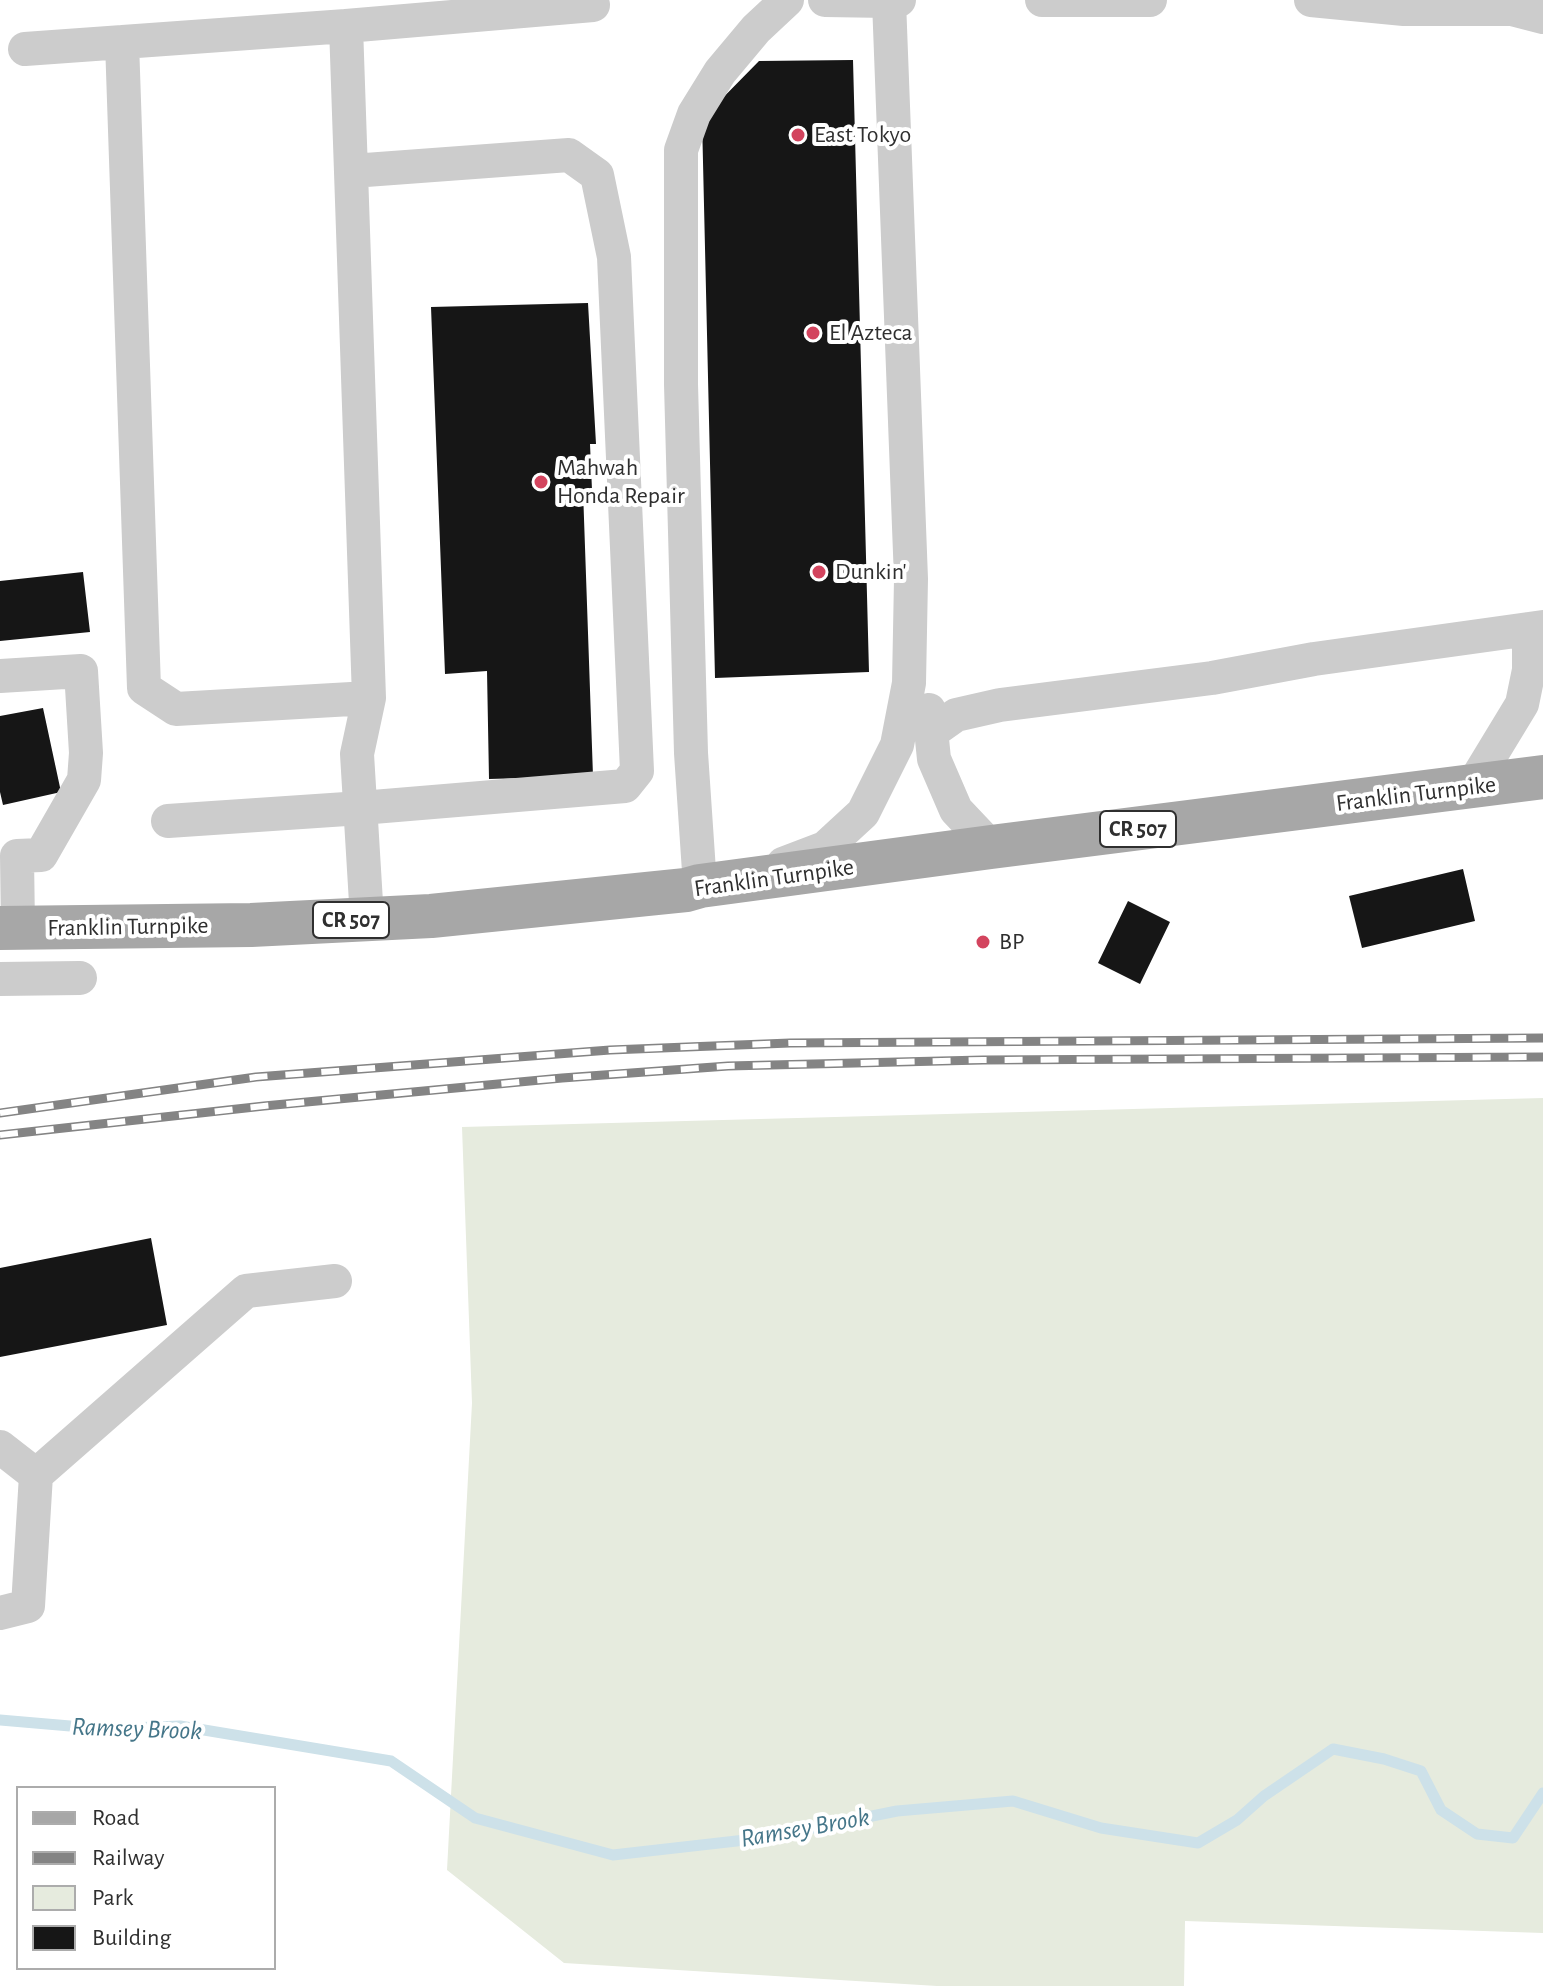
<!DOCTYPE html>
<style>
body{margin:0}
#map{position:relative;width:1543px;height:1986px;overflow:hidden;background:#fff;font-family:"Alegreya Sans",sans-serif}
canvas{display:block}
.legend{position:absolute;left:16px;top:1786px;width:260px;height:184px;box-sizing:border-box;background:#fff;border:2px solid #acacac;margin:0;padding:10px 14px;list-style:none;font-size:24px;color:#2f2f2f}
.legend li{display:flex;align-items:center;gap:16px;height:40px}
.legend b{width:40px;border:2px solid #acacac}
</style>
<div id="map">
<canvas width="1543" height="1986"></canvas>
<ul class="legend">
<li><b style="height:10px;background:#a7a7a7"></b>Road</li>
<li><b style="height:10px;background:#848484"></b>Railway</li>
<li><b style="height:22px;background:#e6ebde"></b>Park</li>
<li><b style="height:22px;background:#161616"></b>Building</li>
</ul>
</div>
<script>
const c = document.querySelector('canvas').getContext('2d');
c.lineJoin = 'round';
function fillPath(path, color) { c.fillStyle = color; c.fill(path, 'evenodd'); }
const poly = rows => new Path2D(rows.map(r => 'M' + r).join(''));
function stroke(path, color, width, dash) { c.strokeStyle = color; c.lineWidth = width; c.lineCap = dash ? 'butt' : 'round'; c.setLineDash(dash || []); c.stroke(path); }
function write(font, color, halo, rows, align = 'center') {
  c.font = font + ' "Alegreya Sans",sans-serif'; c.lineWidth = 8; c.setLineDash([]); c.textBaseline = 'middle'; c.strokeStyle = halo; c.fillStyle = color; for (const [text, x, y, turn = 0] of rows) {
    c.save(); c.translate(x, y); c.rotate((+turn || 0) * Math.PI / 180); c.textAlign = isNaN(turn) ? turn : align; if (halo) c.strokeText(text, 0, 0); c.fillText(text, 0, 0); c.restore();
  }
}
fillPath(poly([
 [1543,1098,1543,1933,1185,1921,1184,1986,937,1986,564,1963,447,1870,472,1403,462,1127]
]), '#e6ebde');
stroke(poly([
 [0,1720,105,1729,180,1726,391,1761,475,1818,613,1855,763,1838,897,1811,1013,1801,1101,1828,1198,1843,1237,1820,1264,1796,1333,1749,1384,1759,1421,1771,1441,1810,1477,1834,1513,1838,1543,1793]
]), '#cde1e9', 11);
fillPath(poly([
 [853,60,869,672,715,678,702,119,759,61],
 [588,303,596,444,590,444,592,490,583,490,593,776,489,779,487,671,445,674,431,307],
 [83,572,90,632,0,641,0,581],
 [43,708,61,792,3,805,0,792,0,716],
 [1463,869,1475,921,1362,948,1349,896],
 [1128,901,1170,922,1140,984,1098,963],
 [151,1238,167,1325,0,1357,0,1268]
]), '#161616');
stroke(poly([
 [825,0,889,1],
 [1042,0,1150,0],
 [1311,0,1404,9,1512,9,1543,17],
 [346,26,593,5],
 [122,42,144,688,176,709,369,698],
 [25,49,346,26,369,698,357,754,367,919],
 [0,676,81,671,86,753,84,780,41,855,17,856,18,928],
 [929,710,934,759,956,810,991,847],
 [932,732,956,715,1000,705,1212,678,1314,659,1543,627],
 [1471,788,1522,704,1529,670,1529,629],
 [168,821,361,808,625,786,637,771,614,257,597,175,569,155,352,171],
 [783,864,825,848,863,813,897,745,909,683,911,579,889,1,899,0],
 [700,886,691,753,681,384,681,150,694,114,720,72,756,29,787,0],
 [0,979,80,978],
 [0,1447,36,1475],
 [0,1613,28,1606,36,1475,246,1291,335,1281]
]), '#ccc', 34);
stroke(poly([
 [0,928,251,925,431,916,686,890,700,886,991,847,1543,777]
]), '#a7a7a7', 44);
const rail = poly([
 [0,1113,256,1077,610,1050,790,1043,1543,1038],
 [0,1135,264,1106,562,1078,728,1066,983,1060,1543,1057]
]);
stroke(rail, '#848484', 9);
stroke(rail, '#fff', 6, [18]);
for (const [x, y, r, color] of [
 [798,135,8,"#d3445e"],
 [813,333,8,"#d3445e"],
 [541,482,8,"#d3445e"],
 [819,572,8,"#d3445e"],
 [983,942,8,"#d3445e"]
]) { const dot = new Path2D(); dot.arc(x, y, r, 0, 2 * Math.PI); c.fillStyle = color; c.fill(dot); stroke(dot, '#fff', 3); }
for (const [x, y, w] of [
 [1138,829,76],
 [351,920,76]
]) { const box = new Path2D(); box.roundRect(x - w / 2, y - 18, w, 36, 6); c.fillStyle = '#fff'; c.fill(box); stroke(box, '#2f2f2f', 2); }
write('bold 22px', '#2f2f2f', null, [
 ["CR 507",1138,829],
 ["CR 507",351,920]
]);
write('24px', '#2f2f2f', '#fff', [
 ["East Tokyo",814,135],
 ["El Azteca",829,333],
 ["Mahwah",557,468],
 ["Honda Repair",557,496],
 ["Dunkin'",835,572],
 ["BP",999,942]
], 'left');
write('24px', '#2f2f2f', '#fff', [
 ["Franklin Turnpike",1416,794,-7],
 ["Franklin Turnpike",774,878,-8],
 ["Franklin Turnpike",128,927,-1]
]);
write('italic 26px', '#457689', '#fff', [
 ["Ramsey Brook",137,1729,2],
 ["Ramsey Brook",805,1828,-10]
]);
</script>
